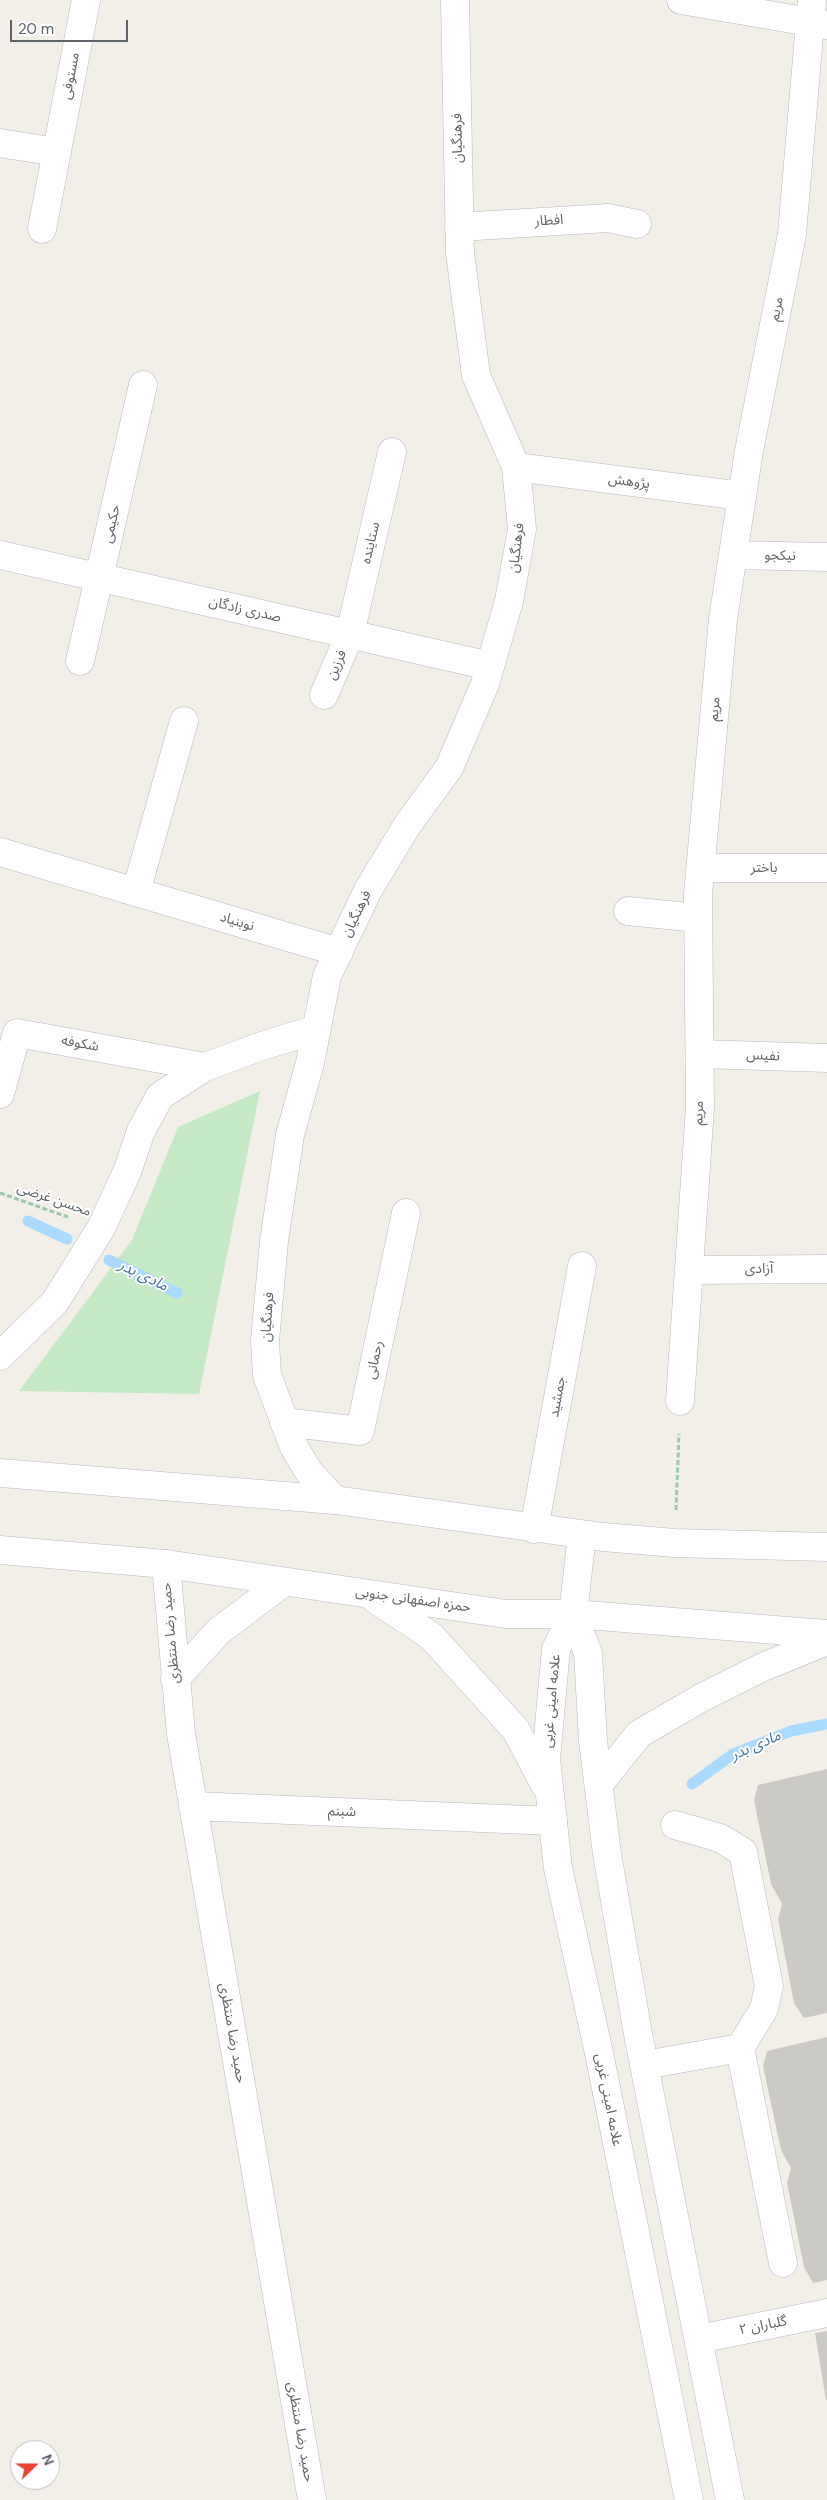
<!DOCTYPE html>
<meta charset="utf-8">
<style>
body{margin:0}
#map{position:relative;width:827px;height:2500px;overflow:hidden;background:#f1efe8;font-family:"DM Sans",sans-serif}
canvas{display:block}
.north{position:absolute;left:10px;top:2440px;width:50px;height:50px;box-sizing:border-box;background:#fff;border:1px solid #bfc1c3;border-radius:50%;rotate:68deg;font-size:14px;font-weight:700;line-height:20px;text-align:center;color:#5f6368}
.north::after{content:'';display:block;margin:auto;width:18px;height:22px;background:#ea4335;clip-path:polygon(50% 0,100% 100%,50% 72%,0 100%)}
.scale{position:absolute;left:10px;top:20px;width:118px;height:22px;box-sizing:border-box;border:2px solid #5f6368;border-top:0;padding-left:6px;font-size:15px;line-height:18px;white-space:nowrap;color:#5f6368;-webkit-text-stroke:4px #fff;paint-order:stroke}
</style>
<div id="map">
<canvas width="827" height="2500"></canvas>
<div class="north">N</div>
<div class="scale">20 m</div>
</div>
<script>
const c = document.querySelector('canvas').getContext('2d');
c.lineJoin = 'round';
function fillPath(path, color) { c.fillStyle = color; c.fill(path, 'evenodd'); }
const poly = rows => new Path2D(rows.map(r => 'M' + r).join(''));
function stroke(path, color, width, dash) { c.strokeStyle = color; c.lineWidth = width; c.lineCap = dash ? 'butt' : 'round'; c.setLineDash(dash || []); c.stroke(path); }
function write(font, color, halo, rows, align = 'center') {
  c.font = font + ' "DM Sans","Noto Sans Arabic",sans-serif'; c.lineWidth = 4; c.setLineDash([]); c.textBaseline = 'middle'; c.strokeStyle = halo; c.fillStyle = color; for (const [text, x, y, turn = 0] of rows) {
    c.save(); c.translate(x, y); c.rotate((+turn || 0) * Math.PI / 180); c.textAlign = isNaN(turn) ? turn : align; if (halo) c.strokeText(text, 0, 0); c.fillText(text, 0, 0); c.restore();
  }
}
fillPath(poly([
 [260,1091,199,1394,19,1391,132,1240,178,1127]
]), '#c5e8c5');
stroke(poly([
 [28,1221,67,1239],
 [109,1260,177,1293],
 [692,1784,733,1754,791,1731,827,1724]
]), '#aadaff', 11);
fillPath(poly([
 [827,1769,827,2013,804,2018,794,2003,778,1919,782,1904,771,1884,754,1800,758,1785],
 [827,2037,827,2280,813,2283,804,2267,787,2183,791,2168,781,2150,763,2066,767,2051],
 [827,2331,827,2400,826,2400,815,2333]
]), '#cccac5');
const minor = poly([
 [681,0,827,25],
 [0,143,57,152],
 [459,227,608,218,637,224],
 [42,229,86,0],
 [516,467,742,496],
 [0,555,490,666],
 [733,555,827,557],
 [80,661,143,385],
 [324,695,350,634,392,452],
 [0,852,339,952],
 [701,868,827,868],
 [136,892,184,721],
 [628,911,698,918],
 [700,1054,827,1058],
 [0,1094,17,1033,205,1067],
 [690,1270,827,1269],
 [680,1401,700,1107,698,894,723,619,749,451,792,234,812,0],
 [284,1422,360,1431,406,1213],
 [534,1529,582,1266],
 [166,1564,181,1734,312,2500],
 [175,1679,219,1631,284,1582],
 [193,1806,553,1821],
 [740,2048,783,2263],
 [645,2065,740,2048,764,2009,769,1986,743,1852,720,1838,675,1825],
 [699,2339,827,2313]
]);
const tertiary = poly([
 [0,1356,55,1302,101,1228,127,1172,141,1131,160,1096,205,1067,262,1046,317,1029],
 [335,1500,309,1472,294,1447,267,1375,265,1341,274,1241,290,1135,310,1063,327,976,368,890,408,824,449,768,485,684,509,601,522,529,516,467,476,375,460,253,455,0]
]);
const secondary = poly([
 [0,1473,335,1500,603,1537,675,1543,827,1547],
 [582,1535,573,1614,556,1649,546,1759,558,1868,599,2053,689,2500],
 [0,1550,166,1564,506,1614,573,1614,827,1634],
 [375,1599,431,1636,516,1730,545,1785],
 [573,1614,588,1653,593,1741,607,1854,638,2034,730,2500],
 [599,1784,639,1734,701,1698,763,1667,827,1641]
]);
stroke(minor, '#b5b8bc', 29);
stroke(tertiary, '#b5b8bc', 29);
stroke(secondary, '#b6babf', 29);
stroke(poly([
 [0,1193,68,1217],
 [676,1510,679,1434]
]), '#9cc7a9', 3, [5, 2.5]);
stroke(minor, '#fff', 28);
stroke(tertiary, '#fff', 28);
stroke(secondary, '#fff', 28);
write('14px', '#5f6368', '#fff', [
 ["مستوفی",71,76,-79],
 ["فرهنگیان",458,138,-91],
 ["افطار",549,221,-3],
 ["مریم",777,309,-79],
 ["پژوهش",629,482,7],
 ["حکیمی",112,524,-77],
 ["ستاینده",371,543,-77],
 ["فرهنگیان",517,548,-83],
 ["نیکجو",780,556,1],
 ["صدری زادگان",245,610,13],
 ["فرزین",337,665,-67],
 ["مریم",715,709,-85],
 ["باختر",764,868],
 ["فرهنگیان",357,914,-64],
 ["نوبنیاد",237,922,17],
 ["شکوفه",80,1044,10],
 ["نفیس",763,1056,2],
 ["مریم",699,1113,-88],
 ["محسن غرضی",54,1200,19],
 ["آزادی",759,1269],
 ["فرهنگیان",268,1317,-86],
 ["رحمانی",375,1360,-78],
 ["جمشید",558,1397,-80],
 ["حمزه اصفهانی جنوبی",413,1600,8],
 ["حمید رضا منتظری",171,1633,-95],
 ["علامه امینی غربی",552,1701,-85],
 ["شبنم",342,1812,2],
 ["حمید رضا منتظری",232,2033,80],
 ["علامه امینی غربی",608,2100,79],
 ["گلباران ۲",763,2326,-11],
 ["حمید رضا منتظری",300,2432,80]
]);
write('italic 15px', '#4174aa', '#fff', [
 ["مادی بدر",143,1276,26],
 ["مادی بدر",756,1746,-24]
]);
</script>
